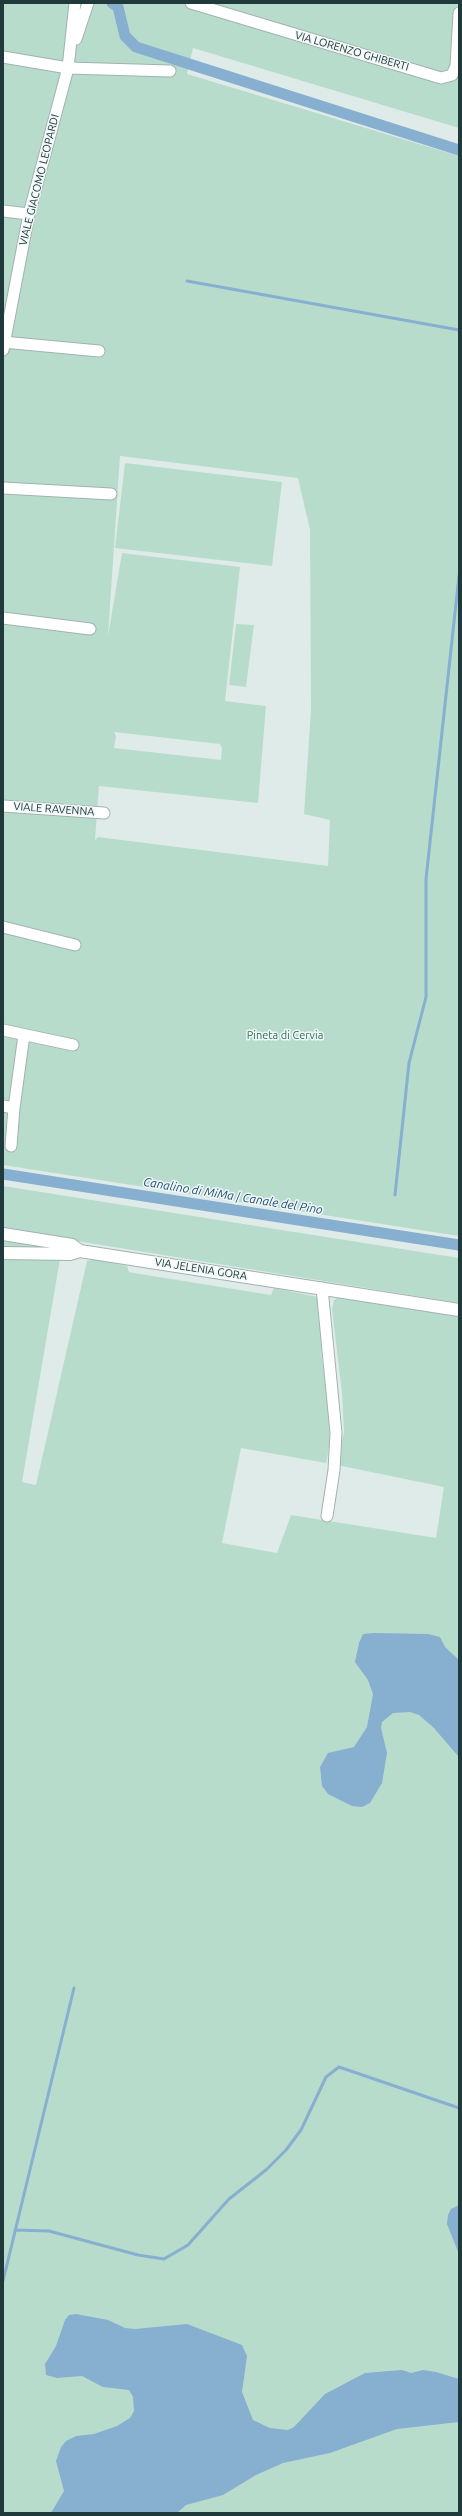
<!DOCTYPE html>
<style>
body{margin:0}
#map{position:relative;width:462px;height:2516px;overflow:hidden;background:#dfebe9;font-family:Ubuntu,sans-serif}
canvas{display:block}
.frame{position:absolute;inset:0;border:4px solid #203a3b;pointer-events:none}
</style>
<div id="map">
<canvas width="462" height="2516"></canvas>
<div class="frame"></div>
</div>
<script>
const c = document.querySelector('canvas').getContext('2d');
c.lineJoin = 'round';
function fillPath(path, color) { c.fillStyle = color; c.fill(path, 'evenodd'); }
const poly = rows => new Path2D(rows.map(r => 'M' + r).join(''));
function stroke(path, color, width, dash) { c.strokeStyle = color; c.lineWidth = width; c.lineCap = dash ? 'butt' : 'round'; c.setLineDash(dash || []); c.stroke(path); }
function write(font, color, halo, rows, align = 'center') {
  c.font = font + ' Ubuntu,sans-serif'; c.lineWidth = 3; c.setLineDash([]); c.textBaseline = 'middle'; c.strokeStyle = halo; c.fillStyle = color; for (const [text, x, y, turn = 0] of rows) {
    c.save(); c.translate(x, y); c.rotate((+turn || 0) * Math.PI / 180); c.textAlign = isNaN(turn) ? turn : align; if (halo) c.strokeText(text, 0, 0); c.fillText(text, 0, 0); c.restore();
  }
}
fillPath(poly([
 [3,3,459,3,459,128,193,48,187,74,459,156,459,1236,3,1165],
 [120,456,298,478,310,530,311,710,304,814,330,820,328,866,98,837,95,840,99,786,258,803,266,706,225,701,240,567,122,553,108,636],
 [114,732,220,744,222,748,221,760,114,748,116,736],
 [125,463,282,482,272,566,115,548],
 [236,624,254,625,246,687,229,685],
 [3,1186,459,1258,459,1303,3,1229],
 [3,1238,72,1250,3,1248],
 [3,1258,60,1259,22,1482,36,1485,87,1261,97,1259,127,1266,129,1272,140,1274,271,1295,274,1288,318,1297,322,1360,328,1397,330,1439,327,1460,326,1463,241,1448,222,1543,277,1553,291,1515,436,1538,444,1487,337,1465,344,1432,342,1393,332,1309,334,1300,339,1297,459,1316,459,2513,3,2513]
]), '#b8dccc');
fillPath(poly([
 [374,1633,428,1634,440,1637,445,1647,459,1660,459,1757,433,1727,419,1715,410,1712,393,1713,382,1722,381,1728,387,1753,382,1783,370,1803,362,1807,352,1806,328,1794,322,1786,320,1767,328,1753,354,1747,367,1727,373,1694,368,1680,355,1662,359,1643,363,1634],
 [459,2205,459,2254,447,2224,448,2215,451,2209],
 [76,2314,108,2320,125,2328,135,2329,187,2324,242,2345,247,2356,242,2392,253,2420,270,2428,288,2430,294,2427,325,2394,365,2373,402,2370,411,2373,423,2370,436,2372,459,2379,459,2422,397,2429,330,2453,283,2463,256,2475,223,2495,186,2505,177,2513,51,2513,64,2491,56,2461,61,2447,66,2441,76,2436,94,2434,117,2426,130,2418,134,2411,133,2397,129,2390,103,2387,82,2376,57,2378,46,2375,45,2364,56,2346,65,2320,69,2315]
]), '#87afd0');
stroke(poly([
 [187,281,459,330],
 [395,1195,409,1063,426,997,426,879,459,576],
 [15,2230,49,2231,138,2255,164,2259,188,2245,229,2199,266,2170,286,2150,301,2130,326,2077,339,2067,459,2108],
 [3,2281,74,1988]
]), '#87afd0', 3);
stroke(poly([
 [112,3,118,7,125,36,136,47,459,150],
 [3,1174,459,1245]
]), '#87afd0', 11);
const minor = poly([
 [191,3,441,78,452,75,456,66,459,13],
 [76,39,88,3],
 [3,57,68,68,170,71],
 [3,211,29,214],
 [3,342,99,351],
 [3,350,29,214,68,68,75,3],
 [3,488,111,494],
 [3,618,90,629],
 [3,806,104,813],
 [3,927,75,945],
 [3,1030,73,1045],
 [3,1106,14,1108,24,1035],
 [11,1146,14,1108],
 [322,1288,336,1433,334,1470,327,1516]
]);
const tertiary = poly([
 [3,1234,72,1245,80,1251,459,1310],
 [3,1253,70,1254,80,1251]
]);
stroke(minor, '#a2b2b1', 13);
stroke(tertiary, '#a2b2b1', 14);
stroke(minor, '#fff', 11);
stroke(tertiary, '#fff', 12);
write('11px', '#203a3b', '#f0f7f6', [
 ["VIA LORENZO GHIBERTI",352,51,16],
 ["VIALE GIACOMO LEOPARDI",39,180,-76],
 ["VIALE RAVENNA",54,809,4],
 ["VIA JELENIA GORA",201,1269,9]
]);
write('11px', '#2b715b', '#f0f7f6', [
 ["Pineta di Cervia",285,1035]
]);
write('italic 12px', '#1b4c76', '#f0f7f6', [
 ["Canalino di MiMa | Canale del Pino",233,1196,9]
]);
</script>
